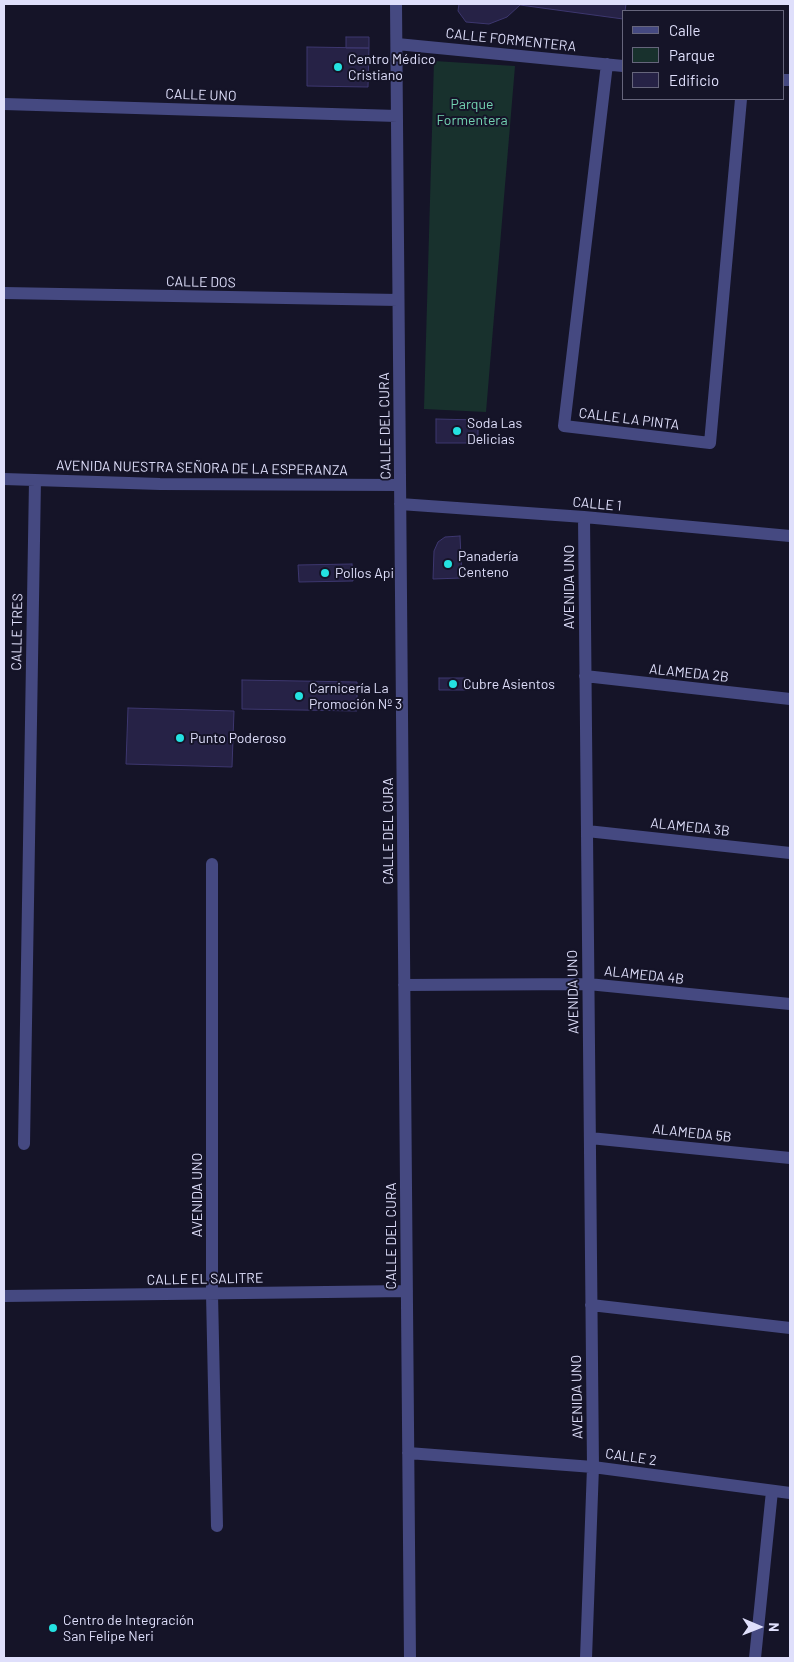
<!DOCTYPE html>
<meta charset="utf-8">
<style>
body{margin:0}
#map{position:relative;width:794px;height:1662px;overflow:hidden;background:#151428;font-family:Barlow,sans-serif}
canvas{display:block}
.frame{position:absolute;inset:0;border:5px solid #dfdffb;pointer-events:none}
.legend{position:absolute;left:622px;top:10px;width:162px;height:90px;box-sizing:border-box;background:#151428;border:1px solid #66657c;margin:0;padding:6px 9px;list-style:none;font-size:15px;color:#dfdffb}
.legend li{display:flex;align-items:center;gap:10px;height:25px}
.legend b{width:25px;border:1px solid #66657c}
.north{position:absolute;left:734px;top:1602px;width:50px;height:50px;-webkit-text-stroke:4px #151428;paint-order:stroke;rotate:91deg;font-size:14px;font-weight:700;line-height:20px;text-align:center;color:#dfdffb}
.north::after{content:'';display:block;margin:auto;width:18px;height:22px;background:#dfdffb;clip-path:polygon(50% 0,100% 100%,50% 72%,0 100%)}
</style>
<div id="map">
<canvas width="794" height="1662"></canvas>
<div class="frame"></div>
<ul class="legend">
<li><b style="height:6px;background:#454981"></b>Calle</li>
<li><b style="height:14px;background:#18312d"></b>Parque</li>
<li><b style="height:14px;background:#262246"></b>Edificio</li>
</ul>
<div class="north">N</div>
</div>
<script>
const c = document.querySelector('canvas').getContext('2d');
c.lineJoin = 'round';
function fillPath(path, color) { c.fillStyle = color; c.fill(path, 'evenodd'); }
const poly = rows => new Path2D(rows.map(r => 'M' + r).join(''));
function stroke(path, color, width, dash) { c.strokeStyle = color; c.lineWidth = width; c.lineCap = dash ? 'butt' : 'round'; c.setLineDash(dash || []); c.stroke(path); }
function write(font, color, halo, rows, align = 'center') {
  c.font = font + ' Barlow,sans-serif'; c.lineWidth = 4; c.setLineDash([]); c.textBaseline = 'middle'; c.strokeStyle = halo; c.fillStyle = color; for (const [text, x, y, turn = 0] of rows) {
    c.save(); c.translate(x, y); c.rotate((+turn || 0) * Math.PI / 180); c.textAlign = isNaN(turn) ? turn : align; if (halo) c.strokeText(text, 0, 0); c.fillText(text, 0, 0); c.restore();
  }
}
fillPath(poly([
 [434,61,515,66,486,412,424,409]
]), '#18312d');
const building = poly([
 [459,4,626,4,625,11,623,11,623,19,520,5,507,17,489,24,466,22,458,11,459,4],
 [346,37,369,37,369,48,346,48,346,37],
 [307,47,369,48,368,87,307,86,307,47],
 [436,419,478,420,478,443,436,443,436,419],
 [460,536,462,578,433,579,434,551,438,542,445,537,460,536],
 [352,564,353,581,299,582,298,565,352,564],
 [439,678,467,678,467,690,439,690,439,678],
 [242,680,357,682,357,711,242,709,242,680],
 [128,708,234,711,232,767,126,764,128,708]
]);
fillPath(building, '#262246');
stroke(building, '#3d376f', 1);
stroke(poly([
 [396,4,410,1658],
 [397,44,623,66],
 [607,64,564,426,710,443,741,99],
 [783,80,790,80],
 [4,104,397,116],
 [4,293,398,300],
 [4,479,160,484,400,485],
 [400,504,584,517,790,536],
 [584,517,593,1467,586,1658],
 [585,676,790,699],
 [587,831,790,853],
 [212,864,212,1294,217,1526],
 [404,985,588,984,790,1004],
 [590,1138,790,1158],
 [24,1144,35,480],
 [4,1296,407,1291],
 [591,1305,790,1328],
 [408,1453,593,1467,790,1493],
 [755,1658,772,1491]
]), '#454981', 12);
for (const [x, y, r, color] of [
 [338,67,5,"#24e2e1"],
 [457,431,5,"#24e2e1"],
 [448,564,5,"#24e2e1"],
 [325,573,5,"#24e2e1"],
 [453,684,5,"#24e2e1"],
 [299,696,5,"#24e2e1"],
 [180,738,5,"#24e2e1"],
 [53,1628,5,"#24e2e1"]
]) { const dot = new Path2D(); dot.arc(x, y, r, 0, 2 * Math.PI); c.fillStyle = color; c.fill(dot); stroke(dot, '#151428', 2); }
write('14px', '#dfdffb', '#151428', [
 ["CALLE FORMENTERA",511,40,6],
 ["CALLE UNO",201,95,2],
 ["CALLE DOS",201,282,1],
 ["CALLE LA PINTA",629,419,7],
 ["CALLE DEL CURA",385,426,-91],
 ["AVENIDA NUESTRA SEÑORA DE LA ESPERANZA",202,468,1],
 ["CALLE 1",597,504,5],
 ["AVENIDA UNO",569,587,-90],
 ["CALLE TRES",17,632,-89],
 ["ALAMEDA 2B",689,673,6],
 ["ALAMEDA 3B",690,827,6],
 ["CALLE DEL CURA",388,831,-90],
 ["ALAMEDA 4B",644,975,6],
 ["AVENIDA UNO",573,992,-91],
 ["ALAMEDA 5B",692,1133,6],
 ["AVENIDA UNO",197,1195,-90],
 ["CALLE DEL CURA",391,1236,-90],
 ["CALLE EL SALITRE",205,1279,-1],
 ["AVENIDA UNO",577,1397,-91],
 ["CALLE 2",631,1457,8]
]);
write('14px', '#dfdffb', '#151428', [
 ["Centro Médico",348,59],
 ["Cristiano",348,75],
 ["Soda Las",467,423],
 ["Delicias",467,439],
 ["Panadería",458,556],
 ["Centeno",458,572],
 ["Pollos Api",335,573],
 ["Cubre Asientos",463,684],
 ["Carnicería La",309,688],
 ["Promoción Nº 3",309,704],
 ["Punto Poderoso",190,738],
 ["Centro de Integración",63,1620],
 ["San Felipe Neri",63,1636]
], 'left');
write('14px', '#73d3b1', '#151428', [
 ["Parque",472,104],
 ["Formentera",472,120]
]);
</script>
